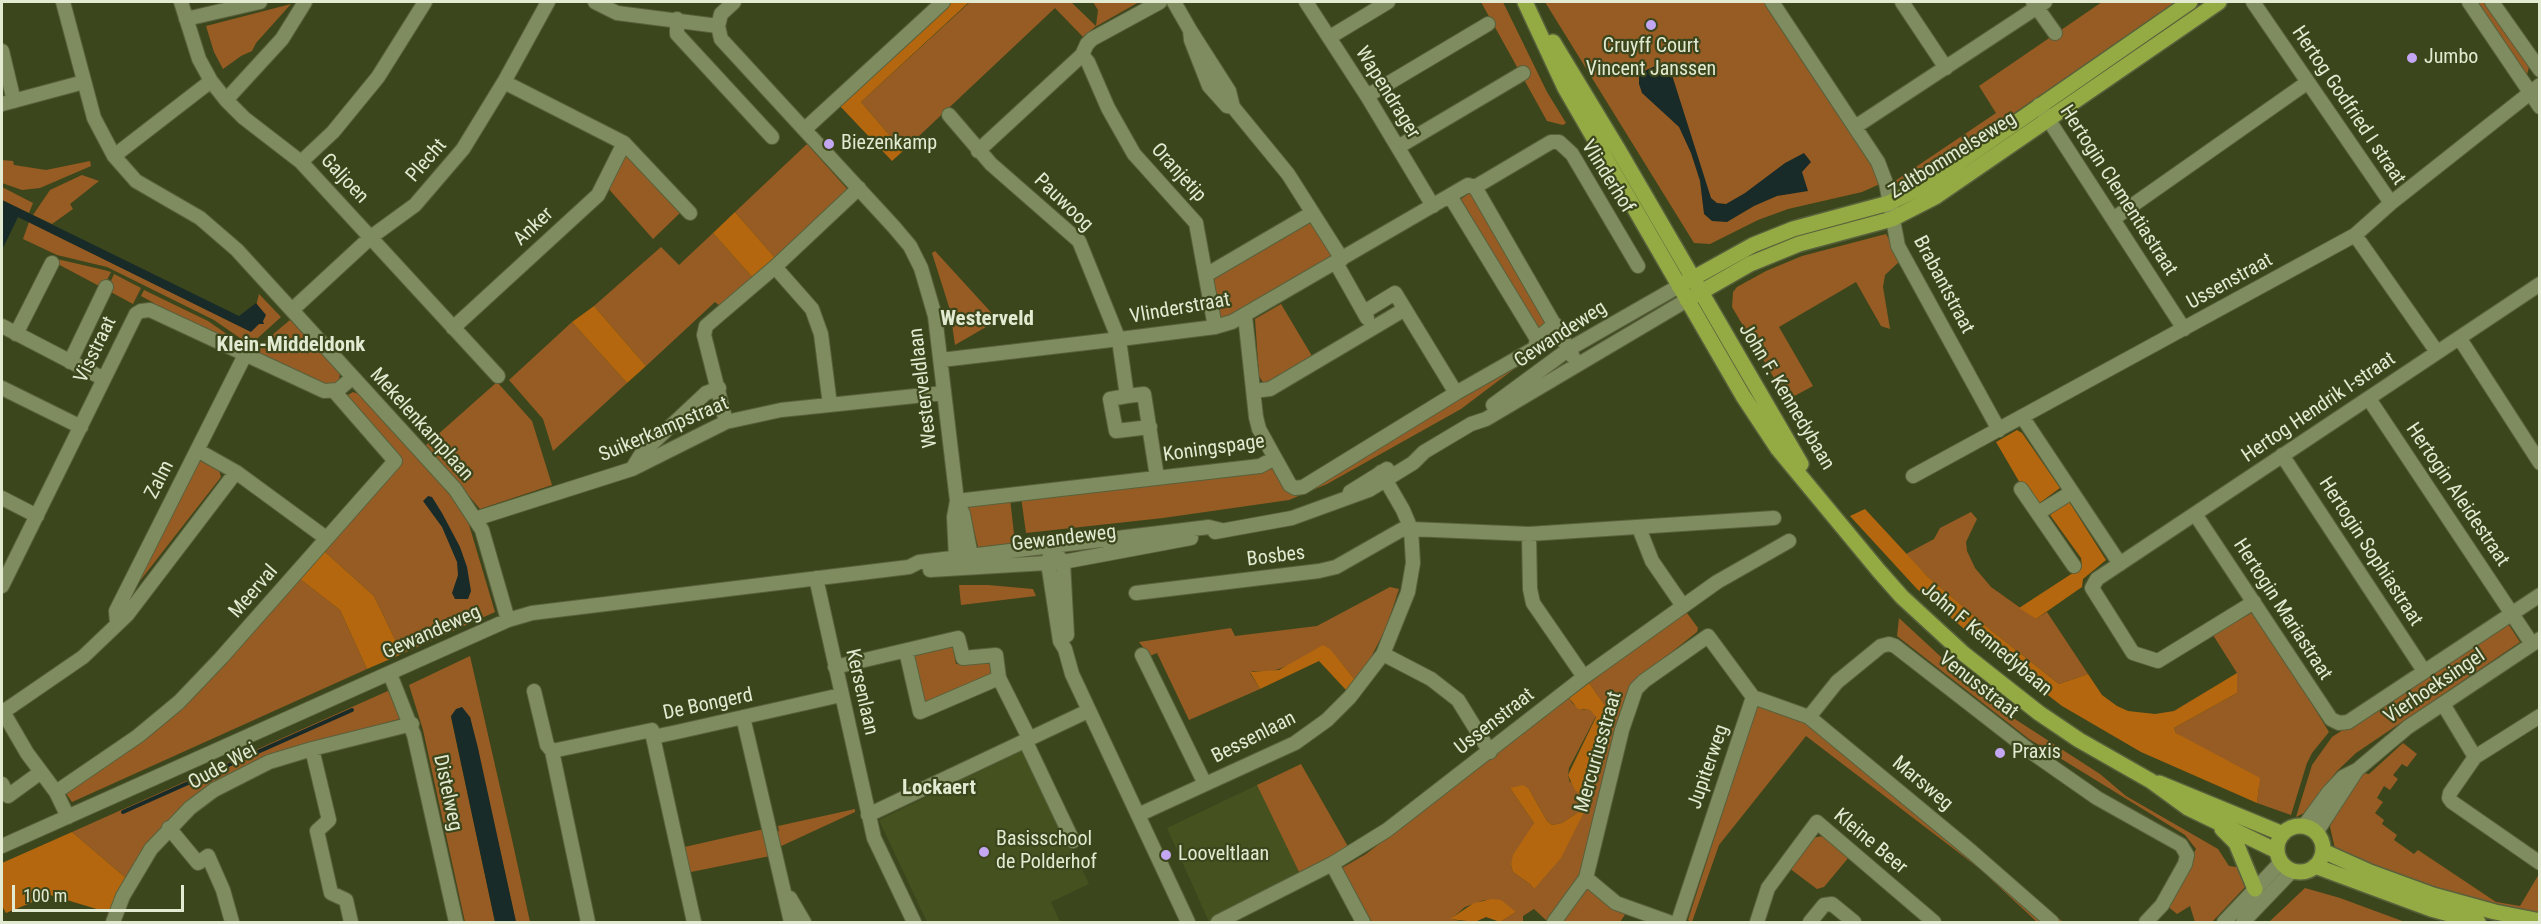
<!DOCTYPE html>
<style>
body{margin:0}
#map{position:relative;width:2541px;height:924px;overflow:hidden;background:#3c461c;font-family:"Roboto Condensed",sans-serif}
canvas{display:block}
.frame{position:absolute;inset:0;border:3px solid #e3ead2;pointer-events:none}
.scale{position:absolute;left:12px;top:885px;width:172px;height:27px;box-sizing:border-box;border:3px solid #e3ead2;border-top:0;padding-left:8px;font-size:18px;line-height:21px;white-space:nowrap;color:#e3ead2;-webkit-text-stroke:4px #3c461c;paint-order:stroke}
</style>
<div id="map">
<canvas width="2541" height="924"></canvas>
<div class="frame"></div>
<div class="scale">100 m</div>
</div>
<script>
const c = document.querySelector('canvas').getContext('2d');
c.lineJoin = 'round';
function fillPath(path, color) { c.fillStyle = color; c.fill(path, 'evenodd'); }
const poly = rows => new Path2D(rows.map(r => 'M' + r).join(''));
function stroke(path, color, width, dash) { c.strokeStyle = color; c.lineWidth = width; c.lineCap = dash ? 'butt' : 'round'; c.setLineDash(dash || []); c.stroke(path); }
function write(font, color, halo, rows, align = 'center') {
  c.font = font + ' "Roboto Condensed",sans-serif'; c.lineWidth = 4.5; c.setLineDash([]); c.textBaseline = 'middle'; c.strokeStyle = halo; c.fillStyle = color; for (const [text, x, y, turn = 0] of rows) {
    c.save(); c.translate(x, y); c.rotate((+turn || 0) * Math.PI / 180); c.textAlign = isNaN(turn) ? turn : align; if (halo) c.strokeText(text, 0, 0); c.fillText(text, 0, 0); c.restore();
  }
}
fillPath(poly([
 [1024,750,1089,884,1051,902,1060,922,927,922,879,820],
 [1301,764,1325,865,1209,922,1167,828]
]), '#45511f');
fillPath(poly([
 [970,2,1071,2,1096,26,1098,10,1093,2,1139,2,1095,27,1083,37,1055,8,903,151,861,102],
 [1481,2,1503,2,1547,92,1566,123,1563,125,1547,121],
 [1545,2,1767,2,1872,162,1880,184,1862,192,1788,209,1758,220,1710,244,1694,243],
 [2102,2,2177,2,1926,173,1899,187,1895,183,1895,181,1996,113,1979,86],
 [2472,2,2486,2,2529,67,2527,75,2522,74],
 [291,4,256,43,252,51,241,56,223,69,214,52,206,26],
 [807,144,848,190,776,259,735,212],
 [626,151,681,212,653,239,607,187,612,182],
 [2,160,13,161,14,165,46,170,90,161,91,166,40,188,22,190,2,183],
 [82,175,99,181,70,204,73,209,52,224,33,215,50,190],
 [2,187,33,203,29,213,2,200],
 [1471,192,1549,320,1540,332,1461,199],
 [1312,220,1337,257,1230,317,1219,318,1214,279],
 [29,222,236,324,239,316,222,308,252,322,259,294,281,317,250,345,214,320,107,267,57,255,23,239],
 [713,233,754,279,720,306,715,302,646,366,594,306,661,247,679,265],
 [1886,234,1901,260,1885,275,1883,287,1890,329,1881,326,1856,282,1779,327,1813,386,1787,400,1732,307,1733,292,1737,287,1766,271,1802,256],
 [935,251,998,320,955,345,950,310,932,253],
 [57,259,104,270,111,272,103,288,54,262],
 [114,274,141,288,133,304,107,290],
 [144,290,208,321,241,344,243,349,154,305,154,303,141,296],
 [1281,304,1312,356,1264,384,1259,376,1255,319],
 [290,320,340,372,339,380,331,386,318,383,253,351],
 [572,322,627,383,553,451,543,419,509,380],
 [1522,363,1461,409,1327,484,1289,500,1163,518,1026,533,1021,497,1273,469,1279,470,1296,496],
 [497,382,532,421,552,485,480,509,426,445],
 [353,392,361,395,450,495,467,518,495,612,402,654,374,596,324,551,402,462,349,403,348,395],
 [198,460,219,470,221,477,125,600],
 [1010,498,1015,543,978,547,968,505],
 [1971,512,1977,519,1966,542,1967,551,1975,568,1991,587,2036,619,2047,612,2088,674,2059,684,1992,631,1928,577,1906,554,1934,539,1940,528],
 [300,579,340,610,367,669,72,802,65,792,187,701,227,662],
 [959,585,988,585,1033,589,1036,596,961,605],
 [1390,587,1399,589,1386,628,1363,673,1355,680,1341,663,1332,658,1287,666,1270,672,1253,671,1250,673,1260,689,1189,720,1157,653,1150,656,1139,642,1231,628,1235,636,1317,626],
 [2255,611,2329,732,2312,753,2307,763,2291,815,2257,803,2259,786,2176,733,2174,728,2237,693,2237,673,2213,635],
 [1687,613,1698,628,1697,632,1635,681,1579,879,1548,922,1534,909,1523,916,1523,922,1500,922,1516,912,1484,900,1465,907,1451,919,1466,922,1372,922,1342,868,1366,854,1569,698,1573,704,1583,710,1590,710,1596,716,1569,768,1568,775,1570,783,1604,704,1589,683,1645,640,1682,614],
 [1510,788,1529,789,1547,821,1552,825,1562,823,1577,813,1534,889,1530,884,1513,872,1511,865,1534,823],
 [1899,618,1953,668,2004,712,2100,774,2126,796,2218,849,2229,866,2244,868,2249,880,2246,886,2212,922,2195,922,2190,906,2177,914,2166,905,2196,849,2185,835,2029,739,1897,636],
 [2507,622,2520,642,2356,753,2337,771,2304,813,2296,817,2312,765,2332,737],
 [952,642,956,664,991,660,993,673,920,707,908,653],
 [470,656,513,844,530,922,516,922,470,717,451,717,495,922,465,922,423,730,409,685],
 [390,690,402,715,399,719,294,748,238,770,207,787,163,825,147,845,126,878,72,832],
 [1758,702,1796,714,1995,864,2063,922,2037,922,1980,869,1806,736,1719,845,1692,922,1688,920],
 [2403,743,2417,754,2407,767,2402,764,2393,775,2398,779,2390,790,2384,786,2377,798,2383,802,2375,813,2384,820,2382,824,2397,835,2394,840,2414,854,2418,850,2496,902,2520,906,2539,874,2539,918,2492,910,2336,853,2330,827,2331,819,2362,773,2369,774],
 [1301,764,1350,850,1301,876,1257,785],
 [855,809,855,812,777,848,774,833,779,831,778,826],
 [764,829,770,856,686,873,680,848],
 [1823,836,1849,857,1824,887,1817,889,1789,868,1812,838],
 [1585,885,1626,913,1620,922,1558,922],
 [2305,888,2340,898,2405,922,2269,922]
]), '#975c23');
fillPath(poly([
 [949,2,968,3,861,102,903,151,892,161,839,105],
 [735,212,776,259,754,279,713,233],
 [594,306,646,366,627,383,572,322],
 [2017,430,2022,433,2060,488,2034,507,1996,442],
 [2068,500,2106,560,2083,579,2082,587,2036,619,2019,608,2082,567,2081,558,2050,515],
 [1865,509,1928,577,1992,631,2059,684,2088,674,2102,695,2117,706,2128,711,2155,714,2174,711,2237,673,2237,693,2174,728,2176,733,2260,778,2257,803,2141,752,2062,706,1982,644,1917,589,1850,516],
 [324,551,374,596,402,654,367,669,340,610,300,579],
 [1323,645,1330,649,1355,680,1346,690,1319,661,1260,689,1250,672,1279,670],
 [1589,683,1604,704,1606,713,1589,795,1580,794,1575,790,1568,775,1596,717,1590,710,1578,709,1569,698],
 [1523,785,1529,789,1547,821,1552,825,1562,823,1577,813,1584,812,1561,858,1534,889,1530,884,1513,872,1511,865,1513,855,1534,823,1510,788],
 [72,832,126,878,110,913,50,895,6,913,2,906,2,863],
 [1492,899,1501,900,1516,912,1500,922,1486,917,1475,922,1450,919,1474,903]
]), '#b4670f');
fillPath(poly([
 [1660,64,1667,67,1672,75,1711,198,1717,203,1726,204,1745,193,1785,163,1804,153,1811,162,1802,172,1808,191,1777,196,1754,206,1727,222,1712,221,1704,214,1700,181,1691,153,1679,127,1642,93,1639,84,1639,76,1644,71],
 [2,200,239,316,256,303,266,315,263,321,264,324,259,324,251,332,18,217,2,250],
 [428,496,432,497,442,513,460,547,467,567,471,591,468,599,455,599,452,593,458,575,457,562,442,527,423,501],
 [462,707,470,717,478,748,516,922,495,922,451,716,456,709]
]), '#182b28');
stroke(poly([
 [123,812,352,710]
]), '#182b28', 4);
const minor = poly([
 [63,2,94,118,114,156,136,181,200,218,237,250,455,489,482,530,508,620],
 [181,2,199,59,211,81,226,100,244,118,301,162,498,376],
 [595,2,617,13,718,26],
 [734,2,721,14,718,26,721,39,894,227,910,246,921,268,935,316,957,501,954,517,956,558,962,567,971,556,963,514,957,501],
 [1174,2,1190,30],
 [1306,2,1367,96,1433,206],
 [1772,2,1878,162,1886,183,1898,246,1999,430],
 [1902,2,1946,68],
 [2033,2,2055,33],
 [2253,2,2391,203],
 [2469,2,2540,107],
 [2492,2,2540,70],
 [186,19,260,2],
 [677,19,677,34,772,137],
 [1190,30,1229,91,1233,107,1227,106,1209,86,1191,40,1190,30],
 [1330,37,1388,2],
 [2,51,14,101],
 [1082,55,1088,62,1108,108,1134,154,1196,223,1215,327],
 [504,82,624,143,690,213],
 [1367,96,1488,24],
 [226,100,282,39,305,2],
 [2,104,84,82],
 [2039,105,2184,329],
 [1233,107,1288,174,1342,259],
 [949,115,991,164,1079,241,1119,340,1127,396,1144,394,1157,477],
 [1855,127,2045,2],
 [805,129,943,2],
 [1398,147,1523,73],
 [978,151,1082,55,1087,44,1092,39,1160,2],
 [114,156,211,81],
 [301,162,333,132,378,77,425,2],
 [1475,187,1573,357],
 [1450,196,1537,339],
 [2113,219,2308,82],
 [2355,235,2437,352],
 [1336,263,1367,318],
 [775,267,812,309,821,334,830,405],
 [1206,275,1312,213],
 [292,310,371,237,415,205,463,149,504,82,548,2],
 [1364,312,1395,293,1456,393],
 [1245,316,1256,417,1259,429,1275,458],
 [2,326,104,379],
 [453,328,598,195,624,143],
 [16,334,52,263],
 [2460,339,2540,463],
 [941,360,1128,338,1215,327,1232,322,1468,185,1475,187,1551,142,1559,142,1572,154,1638,266],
 [70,362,106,287],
 [2,388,81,427],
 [1254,391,1270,389,1405,309],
 [1127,396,1110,399,1116,431,1150,427],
 [2369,399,2532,644],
 [1493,405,1569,349,1679,286],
 [2023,418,2120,564],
 [726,422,704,335,706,326,775,267,859,188],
 [197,450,236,472,326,538],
 [2282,455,2424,671],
 [632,469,642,453,706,393,719,388],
 [1913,476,2355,235,2391,203,2540,85],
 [2021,489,2074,566],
 [1350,492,1387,469],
 [2,498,37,516],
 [957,501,1260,466,1275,458,1290,485,1295,488,1303,487,1456,393,1535,348,1537,339,1555,324],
 [2038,513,2072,492],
 [2195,514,2331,719,2339,723,2348,722,2540,595],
 [475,519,632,469,726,422,781,410,944,393],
 [1639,528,1652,561,1683,606],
 [1215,532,1292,518,1369,490,1413,463,1424,452,1471,424,1486,419,1687,300],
 [1529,534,1530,589,1533,603,1584,677],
 [1050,555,1048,563,1060,641,1065,649,1072,674,1188,922],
 [1059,557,1063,562,1067,635],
 [930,570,1063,562,1191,538],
 [816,578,874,838,914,922],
 [2,586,136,314,141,311,150,310,324,391,338,390,352,378],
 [1136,593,1319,571,1336,567,1401,530,1411,529,1529,534,1774,518],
 [2254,602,2158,661,2133,653,2092,588,2097,579,2540,284],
 [117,623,116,611,245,355],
 [906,651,920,712,999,678],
 [1383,654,1431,679,1458,700,1490,752],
 [1142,655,1205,784],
 [835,667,958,638,963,658,996,655,999,678,1029,738],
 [390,674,414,735,456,922],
 [534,691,547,745,552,751,588,922],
 [1753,697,1809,717,1972,852,2052,922],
 [2443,704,2475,757],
 [2,710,27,753,56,792,68,817],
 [3,712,83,657,127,615,236,472],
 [2540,716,2475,757,2450,793,2449,798,2452,802,2540,863],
 [743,717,791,922],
 [1809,717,1837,682,1881,646,1889,644,1895,646,2034,754,2097,798,2181,845,2187,855,2185,864,2162,905,2146,922],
 [653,737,694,922],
 [1025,740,1073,841],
 [312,749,329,820,317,831,331,893,346,900,351,922],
 [552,751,652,730,653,737,677,732,841,695],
 [2,784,8,796,41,772],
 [56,792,138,736,179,702,221,658,395,461,334,391],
 [868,815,1088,711],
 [1138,815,1295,743,1327,720,1350,697,1383,654,1408,592,1413,563,1411,529,1403,510,1381,472],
 [2304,826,2329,792,2343,777,2357,770,2408,727,2540,639],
 [169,828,198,863,208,856,223,890,232,922],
 [2316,833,2357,770],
 [2,846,508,620,532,613,909,567,919,562,1209,527,1221,530],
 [1332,864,1363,922],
 [1586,878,1616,903,1669,922],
 [790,898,804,922],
 [113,922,123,896,151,849,190,808,214,790,269,762,312,749,412,724],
 [1218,922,1332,864,1387,830,1584,677,1717,582,1789,541],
 [1554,922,1586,878,1622,730,1636,689,1644,681,1708,636,1753,697],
 [1678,922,1753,697],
 [1757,922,1768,888,1817,822,1934,922],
 [1810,922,1824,905,1832,904,1854,922],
 [2224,922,2281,862],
 [2243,922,2292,871]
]);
const major = poly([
 [1525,2,1565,88,1743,396,1778,449,1879,571,1902,597,1964,654,2039,713,2079,740,2151,781,2188,808,2277,851],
 [1553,42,1619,151,1801,464],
 [1679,286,1753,245,1793,229,1889,203,1926,185,2190,2],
 [1687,300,1750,264,1799,244,1892,219,1935,197,2219,2],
 [2159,783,2283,834],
 '2277 849a23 23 0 1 1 46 0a23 23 0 1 1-46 0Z',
 [2222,829,2236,843,2255,889],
 [2323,851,2370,872,2433,895,2495,912,2540,921],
 [2315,866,2431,909,2478,922]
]);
stroke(minor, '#59613c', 16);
stroke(major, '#59613c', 18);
stroke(minor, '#7f8c5f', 14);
stroke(major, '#94ab43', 15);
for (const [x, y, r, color] of [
 [1651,25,6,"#c3a7f2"],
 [2412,58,6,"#c3a7f2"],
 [829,144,6,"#c3a7f2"],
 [2000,753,6,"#c3a7f2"],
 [984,852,6,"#c3a7f2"],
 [1166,855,6,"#c3a7f2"]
]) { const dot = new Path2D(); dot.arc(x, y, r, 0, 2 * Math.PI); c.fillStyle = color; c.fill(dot); stroke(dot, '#3c461c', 2); }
write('20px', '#e3ead2', '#3c461c', [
 ["Cruyff Court",1651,47,"center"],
 ["Vincent Janssen",1651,70,"center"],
 ["Jumbo",2424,58],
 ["Biezenkamp",841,144],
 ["Praxis",2012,753],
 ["Basisschool",996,840],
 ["de Polderhof",996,863],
 ["Looveltlaan",1178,855]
], 'left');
write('20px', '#e3ead2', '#3c461c', [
 ["Wapendrager",1387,93,58],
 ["Hertog Godfried I straat",2348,106,56],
 ["Zaltbommelseweg",1953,156,-32],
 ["Plecht",427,161,-49],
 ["Oranjetip",1178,173,48],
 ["Vlinderhof",1607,177,58],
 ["Galjoen",344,179,47],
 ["Hertogin Clementiastraat",2118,191,57],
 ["Pauwoog",1063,203,44],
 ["Anker",534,227,-43],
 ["Ussenstraat",2230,282,-29],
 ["Brabantstraat",1943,285,62],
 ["Vlinderstraat",1180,309,-10],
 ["Gewandeweg",1561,335,-33],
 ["Visstraat",96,350,-64],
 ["Westerveldlaan",924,388,-97],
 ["John F. Kennedybaan",1786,397,59],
 ["Hertog Hendrik I-straat",2319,408,-34],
 ["Mekelenkamplaan",421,425,48],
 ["Suikerkampstraat",664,430,-23],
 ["Koningspage",1214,449,-8],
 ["Zalm",160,480,-63],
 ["Hertogin Aleidestraat",2457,495,56],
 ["Gewandeweg",1064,539,-7],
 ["Hertogin Sophiastraat",2370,552,57],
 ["Bosbes",1276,557,-7],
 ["Meerval",254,592,-49],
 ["Hertogin Mariastraat",2282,610,57],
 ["Gewandeweg",432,633,-24],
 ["John F Kennedybaan",1986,640,40],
 ["Venusstraat",1978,686,38],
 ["Vierhoeksingel",2435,687,-34],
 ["Kersenlaan",861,692,77],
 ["De Bongerd",708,705,-12],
 ["Ussenstraat",1495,722,-38],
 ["Bessenlaan",1254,738,-27],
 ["Mercuriusstraat",1599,752,-74],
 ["Oude Wei",223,767,-29],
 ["Jupiterweg",1709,767,-71],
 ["Marsweg",1922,784,40],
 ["Distelweg",447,793,78],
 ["Kleine Beer",1870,842,40]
]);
write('bold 21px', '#e3ead2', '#3c461c', [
 ["Westerveld",987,320],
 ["Klein-Middeldonk",291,346],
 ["Lockaert",939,789]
]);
</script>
